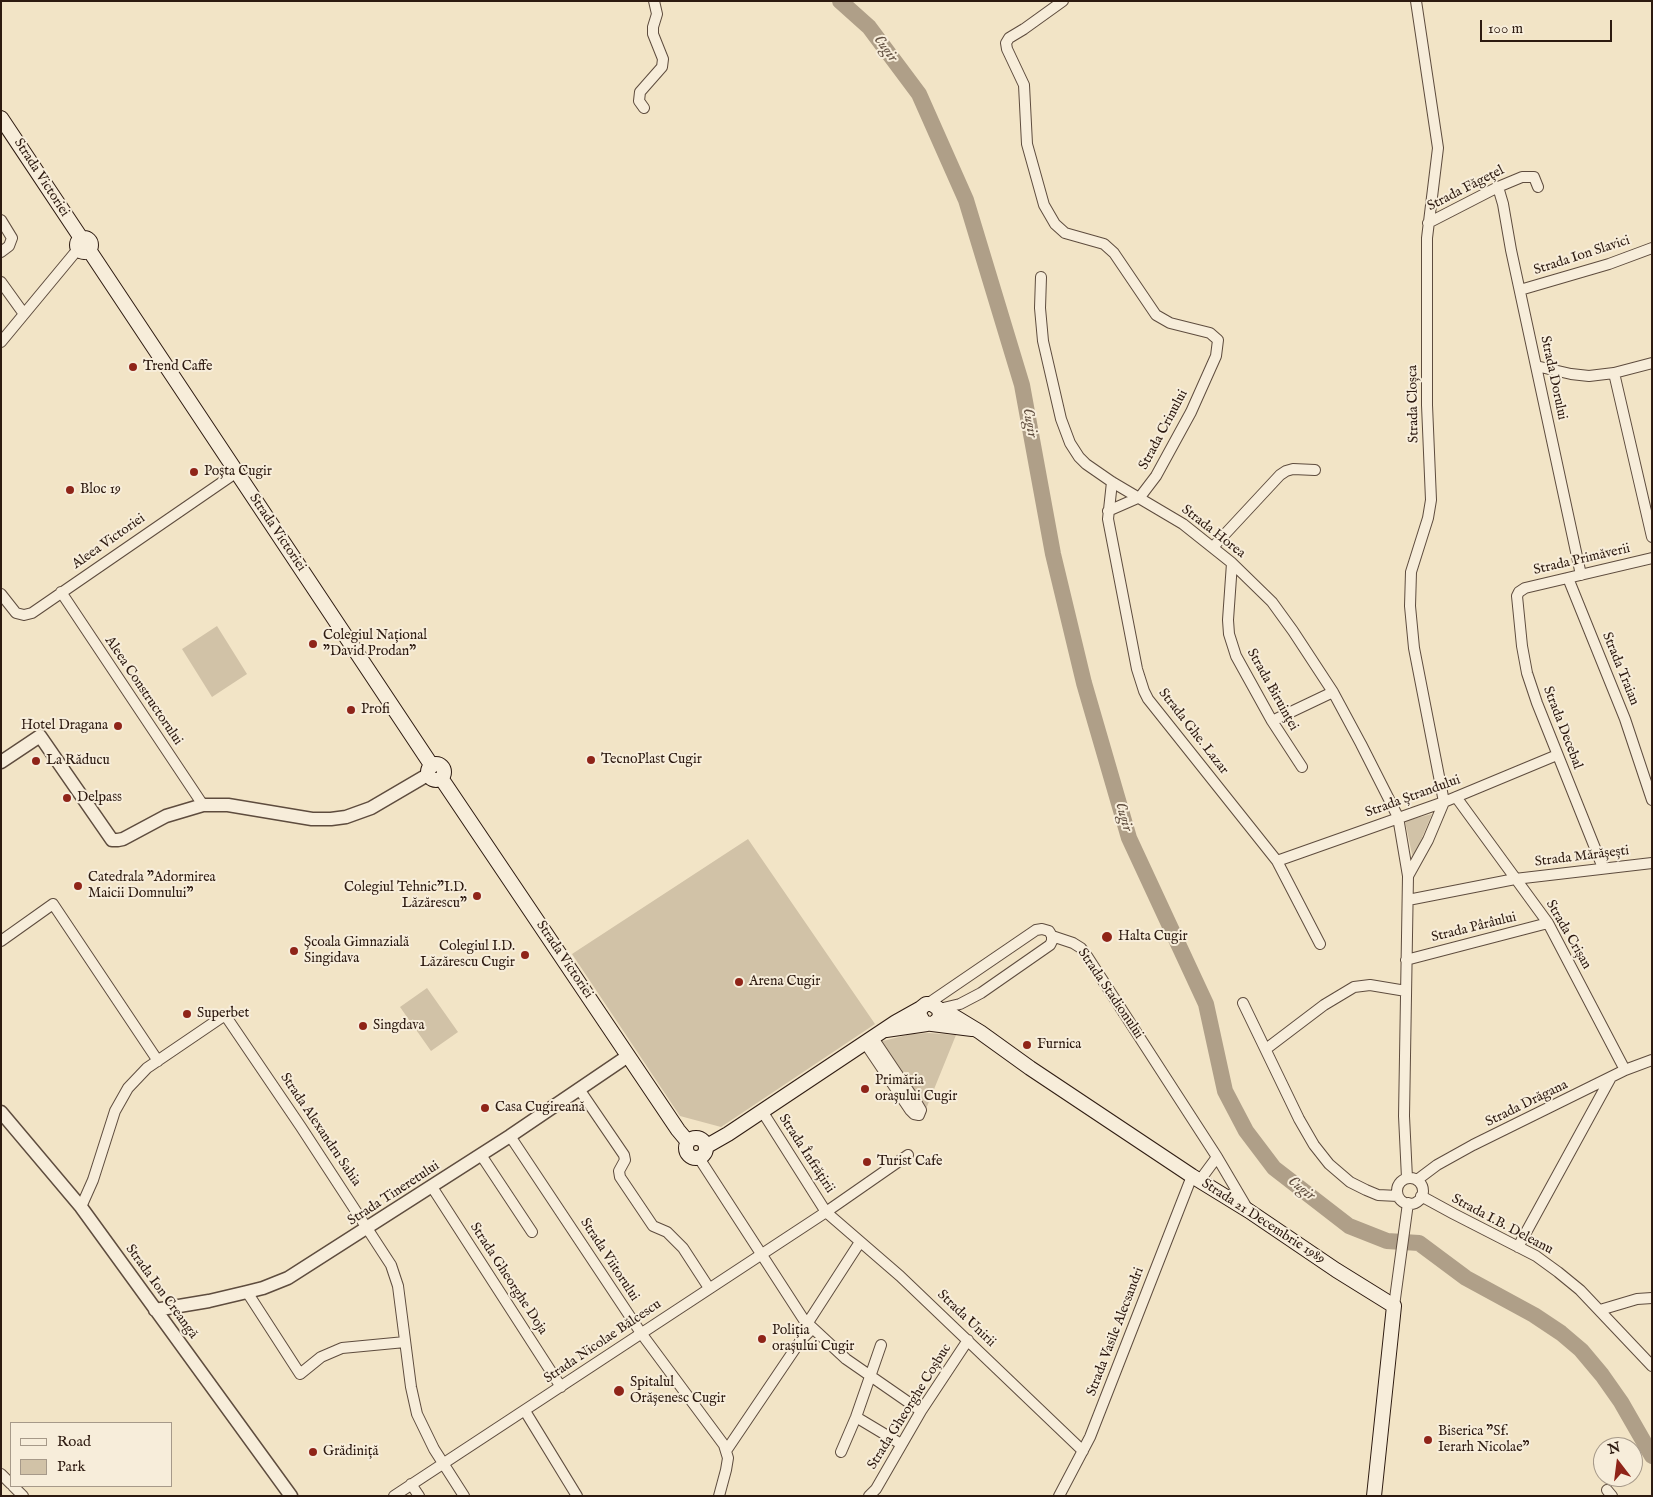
<!DOCTYPE html>
<meta charset="utf-8">
<style>
body{margin:0}
#map{position:relative;width:1653px;height:1497px;overflow:hidden;background:#f2e4c6;font-family:"IM FELL English",serif}
canvas{display:block}
.frame{position:absolute;inset:0;border:2px solid #2d1a10;pointer-events:none}
.legend{position:absolute;left:10px;top:1422px;width:162px;height:65px;box-sizing:border-box;background:#f7edda;border:1px solid #a69989;margin:0;padding:6px 9px;list-style:none;font-size:15px;color:#2d1a10}
.legend li{display:flex;align-items:center;gap:10px;height:25px}
.legend b{width:25px;border:1px solid #a69989}
.north{position:absolute;left:1593px;top:1437px;width:50px;height:50px;box-sizing:border-box;background:#f7edda;border:1px solid #a69989;border-radius:50%;rotate:345deg;font-size:14px;font-weight:700;line-height:20px;text-align:center;color:#2d1a10}
.north::after{content:'';display:block;margin:auto;width:18px;height:22px;background:#8f2418;clip-path:polygon(50% 0,100% 100%,50% 72%,0 100%)}
.scale{position:absolute;left:1480px;top:20px;width:132px;height:22px;box-sizing:border-box;border:2px solid #2d1a10;border-top:0;padding-left:6px;font-size:15px;line-height:18px;white-space:nowrap;color:#2d1a10;-webkit-text-stroke:4px #f7edda;paint-order:stroke}
</style>
<div id="map">
<canvas width="1653" height="1497"></canvas>
<div class="frame"></div>
<ul class="legend">
<li><b style="height:6px;background:#f7edda"></b>Road</li>
<li><b style="height:14px;background:#d1c2a7"></b>Park</li>
</ul>
<div class="north">N</div>
<div class="scale">100 m</div>
</div>
<script>
const c = document.querySelector('canvas').getContext('2d');
c.lineJoin = 'round';
function fillPath(path, color) { c.fillStyle = color; c.fill(path, 'evenodd'); }
const poly = rows => new Path2D(rows.map(r => 'M' + r).join(''));
function stroke(path, color, width, dash) { c.strokeStyle = color; c.lineWidth = width; c.lineCap = dash ? 'butt' : 'round'; c.setLineDash(dash || []); c.stroke(path); }
function write(font, color, halo, rows, align = 'center') {
  c.font = font + ' "IM FELL English",serif'; c.lineWidth = 4; c.setLineDash([]); c.textBaseline = 'middle'; c.strokeStyle = halo; c.fillStyle = color; for (const [text, x, y, turn = 0] of rows) {
    c.save(); c.translate(x, y); c.rotate((+turn || 0) * Math.PI / 180); c.textAlign = isNaN(turn) ? turn : align; if (halo) c.strokeText(text, 0, 0); c.fillText(text, 0, 0); c.restore();
  }
}
fillPath(poly([
 [217,626,247,674,212,697,182,649],
 [1432,814,1413,859,1405,821],
 [748,839,875,1024,721,1127,680,1116,572,954],
 [427,988,458,1032,431,1051,400,1007],
 [929,1033,956,1035,926,1109,879,1042,911,1034]
]), '#d1c2a7');
stroke(poly([
 [840,1,869,27,919,94,966,200,1022,385,1053,554,1084,683,1129,838,1206,1004,1225,1091,1246,1131,1274,1168,1349,1226,1387,1241,1419,1243,1466,1278,1534,1315,1561,1333,1581,1350,1602,1375,1621,1402,1652,1456]
]), '#af9f88', 16);
const minor = poly([
 [1063,1,1024,29,1009,38,1006,43,1007,49,1024,85,1027,144,1044,205,1055,224,1065,233,1104,244,1114,253,1156,315,1170,323,1210,333,1218,340,1216,356,1191,412,1156,476,1140,497,1108,511],
 [644,108,639,101,640,92,662,67,663,59,653,34,653,27,657,14,654,1],
 [1498,187,1503,204,1511,250,1581,575],
 [1,220,12,238,9,246,1,252],
 [1428,223,1498,187,1522,177,1534,177,1538,187],
 [1041,277,1040,308,1043,341,1061,419,1070,443,1079,457,1086,464,1112,482,1183,524,1232,563,1272,602,1293,631,1333,692,1361,744,1398,817,1408,876,1404,1116,1407,1178],
 [1,282,24,314],
 [1520,290,1609,264,1652,248],
 [1,342,78,249],
 [1536,366,1571,374,1589,376,1614,373,1652,363],
 [1614,373,1652,537],
 [1112,482,1108,519,1137,669,1144,691,1148,699,1277,861,1320,944],
 [1213,547,1280,475,1286,471,1293,469,1315,470],
 [1232,563,1228,620,1229,634,1236,656,1272,721,1302,767],
 [1568,578,1625,719,1652,800],
 [61,592,203,805],
 [1,594,16,613,24,615,32,613,237,472],
 [1272,721,1333,692],
 [1456,797,1548,923,1625,1070],
 [1277,861,1444,802,1557,755],
 [1603,868,1537,703,1527,673,1522,646,1517,596,1519,592,1525,588,1652,558],
 [1408,876,1428,840,1444,802,1414,648,1410,606,1411,572,1428,518,1431,500,1427,405,1427,238,1438,148,1416,1],
 [1408,900,1515,879,1652,863],
 [1,941,53,904,158,1061],
 [1406,960,1548,923],
 [929,1003,1036,930,1042,929,1049,931,1052,936,1073,943,1081,948,1085,953,1217,1157,1247,1208],
 [1243,1003,1299,1119,1314,1145,1329,1164,1350,1182,1366,1190,1378,1195,1398,1196],
 [939,1009,960,1004,981,993,1050,945,1052,941,1052,936],
 [865,1043,910,1110,914,1114,919,1115,921,1110,918,1105,873,1038],
 [1266,1049,1324,1005,1354,987,1370,985,1406,991],
 [579,1089,624,1155,625,1160,619,1171,620,1177,653,1226,667,1232,683,1248,709,1288],
 [762,1111,826,1212,900,1276,1083,1451],
 [510,1136,641,1333,724,1445,728,1458,726,1470,719,1496],
 [481,1155,532,1232],
 [699,1158,804,1320,846,1359,921,1411],
 '1397 1191a13 13 0 1 1 26 0a13 13 0 1 1-26 0Z',
 [1200,1180,1217,1157],
 [1417,1180,1437,1165,1473,1145,1625,1070,1652,1060],
 [432,1187,561,1387],
 [1421,1196,1454,1214,1536,1256,1558,1272,1580,1290,1652,1366],
 [81,1207,93,1180,115,1111,128,1088,147,1068,225,1015,301,1127,391,1265,398,1286,411,1387,417,1414,434,1449,464,1496],
 [1518,1247,1610,1079],
 [247,1292,300,1374,321,1357,342,1348,405,1342],
 [1394,1306,1408,1203],
 [1600,1310,1637,1299,1652,1298],
 [807,1324,860,1242],
 [525,1411,577,1496],
 [856,1417,901,1444],
 [726,1451,801,1340,812,1329],
 [841,1452,856,1417,881,1345],
 [1,1474,11,1484],
 [411,1484,419,1496],
 [13,1486,23,1496],
 [1607,1490,1612,1496],
 [394,1496,826,1212,908,1155],
 [869,1496,876,1489,921,1411,968,1340],
 [1059,1496,1090,1437,1192,1176]
]);
const tertiary = poly([
 [1,762,40,736,112,840,118,840,123,839,166,816,203,805,228,805,312,819,331,819,346,817,371,808,429,774],
 [1,1112,81,1207,291,1496],
 [155,1310,209,1301,247,1292,263,1288,288,1278,510,1136,628,1056]
]);
const secondary = poly([
 [1,118,81,238],
 '77 245a7 7 0 1 1 14 0a7 7 0 1 1-14 0Z',
 [89,250,432,766],
 '428 772a8 8 0 1 1 16 0a8 8 0 1 1-16 0Z',
 [441,778,678,1130,688,1142],
 [940,1012,952,1015,980,1032,1030,1068,1192,1176,1249,1211,1336,1270,1394,1306,1374,1496],
 [934,1024,940,1017,939,1009,932,1004,926,1004,921,1008,919,1014,924,1023,972,1029],
 [886,1030,927,1024],
 '686 1148a10 10 0 1 1 20 0a10 10 0 1 1-20 0Z',
 [707,1146,728,1134,896,1022,921,1008]
]);
stroke(minor, '#5e4c3e', 12);
stroke(tertiary, '#5e4c3e', 15);
stroke(secondary, '#2d1a10', 16);
stroke(minor, '#f7edda', 10);
stroke(tertiary, '#f7edda', 12);
stroke(secondary, '#f7edda', 14);
for (const [x, y, r, color] of [
 [133,367,5,"#8f2418"],
 [194,472,5,"#8f2418"],
 [70,490,5,"#8f2418"],
 [313,644,5,"#8f2418"],
 [351,710,5,"#8f2418"],
 [118,726,5,"#8f2418"],
 [591,760,5,"#8f2418"],
 [36,761,5,"#8f2418"],
 [67,798,5,"#8f2418"],
 [78,886,5,"#8f2418"],
 [477,896,5,"#8f2418"],
 [1107,937,6,"#8f2418"],
 [294,951,5,"#8f2418"],
 [525,955,5,"#8f2418"],
 [739,982,5,"#8f2418"],
 [187,1014,5,"#8f2418"],
 [363,1026,5,"#8f2418"],
 [1027,1045,5,"#8f2418"],
 [865,1089,5,"#8f2418"],
 [485,1108,5,"#8f2418"],
 [867,1162,5,"#8f2418"],
 [762,1339,5,"#8f2418"],
 [619,1391,6,"#8f2418"],
 [1428,1440,5,"#8f2418"],
 [313,1452,5,"#8f2418"]
]) { const dot = new Path2D(); dot.arc(x, y, r, 0, 2 * Math.PI); c.fillStyle = color; c.fill(dot); stroke(dot, '#f7edda', 2); }
write('14px', '#2d1a10', '#f7edda', [
 ["Strada Victoriei",41,178,57],
 ["Strada Făgețel",1466,189,-27],
 ["Strada Ion Slavici",1582,256,-18],
 ["Strada Dorului",1553,378,78],
 ["Strada Cloșca",1414,404,-91],
 ["Strada Crinului",1164,430,-62],
 ["Strada Horea",1213,532,38],
 ["Strada Victoriei",277,533,56],
 ["Aleea Victoriei",109,542,-35],
 ["Strada Primăverii",1582,560,-13],
 ["Strada Traian",1620,669,68],
 ["Strada Biruinței",1272,690,61],
 ["Aleea Constructorului",143,691,56],
 ["Strada Decebal",1562,728,69],
 ["Strada Ghe. Lazar",1193,732,52],
 ["Strada Ștrandului",1413,797,-20],
 ["Strada Mărășești",1582,857,-7],
 ["Strada Pârâului",1474,928,-14],
 ["Strada Crișan",1568,935,60],
 ["Strada Victoriei",564,960,56],
 ["Strada Stadionului",1110,994,56],
 ["Strada Drăgana",1527,1104,-26],
 ["Strada Alexandru Sahia",320,1130,56],
 ["Strada Înfrățirii",806,1154,57],
 ["Strada Tineretului",394,1194,-33],
 ["Strada 21 Decembrie 1989",1263,1222,33],
 ["Strada I.B. Deleanu",1502,1225,28],
 ["Strada Viitorului",609,1260,57],
 ["Strada Gheorghe Doja",508,1279,57],
 ["Strada Ion Creangă",161,1292,54],
 ["Strada Unirii",966,1319,44],
 ["Strada Vasile Alecsandri",1116,1332,-69],
 ["Strada Nicolae Bălcescu",603,1342,-34],
 ["Strada Gheorghe Coșbuc",910,1407,-58]
]);
write('14px', '#2d1a10', '#f7edda', [
 ["Trend Caffe",143,367],
 ["Poșta Cugir",204,472],
 ["Bloc 19",80,490],
 ["Colegiul Național",323,636],
 ["\"David Prodan\"",323,652],
 ["Profi",361,710],
 ["Hotel Dragana",108,726,"right"],
 ["TecnoPlast Cugir",601,760],
 ["La Răducu",46,761],
 ["Delpass",77,798],
 ["Catedrala \"Adormirea",88,878],
 ["Maicii Domnului\"",88,894],
 ["Colegiul Tehnic\"I.D.",467,888,"right"],
 ["Lăzărescu\"",467,904,"right"],
 ["Halta Cugir",1118,937],
 ["Școala Gimnazială",304,943],
 ["Singidava",304,959],
 ["Colegiul I.D.",515,947,"right"],
 ["Lăzărescu Cugir",515,963,"right"],
 ["Arena Cugir",749,982],
 ["Superbet",197,1014],
 ["Singdava",373,1026],
 ["Furnica",1037,1045],
 ["Primăria",875,1081],
 ["orașului Cugir",875,1097],
 ["Casa Cugireană",495,1108],
 ["Turist Cafe",877,1162],
 ["Poliția",772,1331],
 ["orașului Cugir",772,1347],
 ["Spitalul",630,1383],
 ["Orășenesc Cugir",630,1399],
 ["Biserica \"Sf.",1438,1432],
 ["Ierarh Nicolae\"",1438,1448],
 ["Grădiniță",323,1452]
], 'left');
write('italic 15px', '#614f40', '#f7edda', [
 ["Cugir",885,49,53],
 ["Cugir",1029,423,80],
 ["Cugir",1123,817,74],
 ["Cugir",1301,1189,38]
]);
</script>
